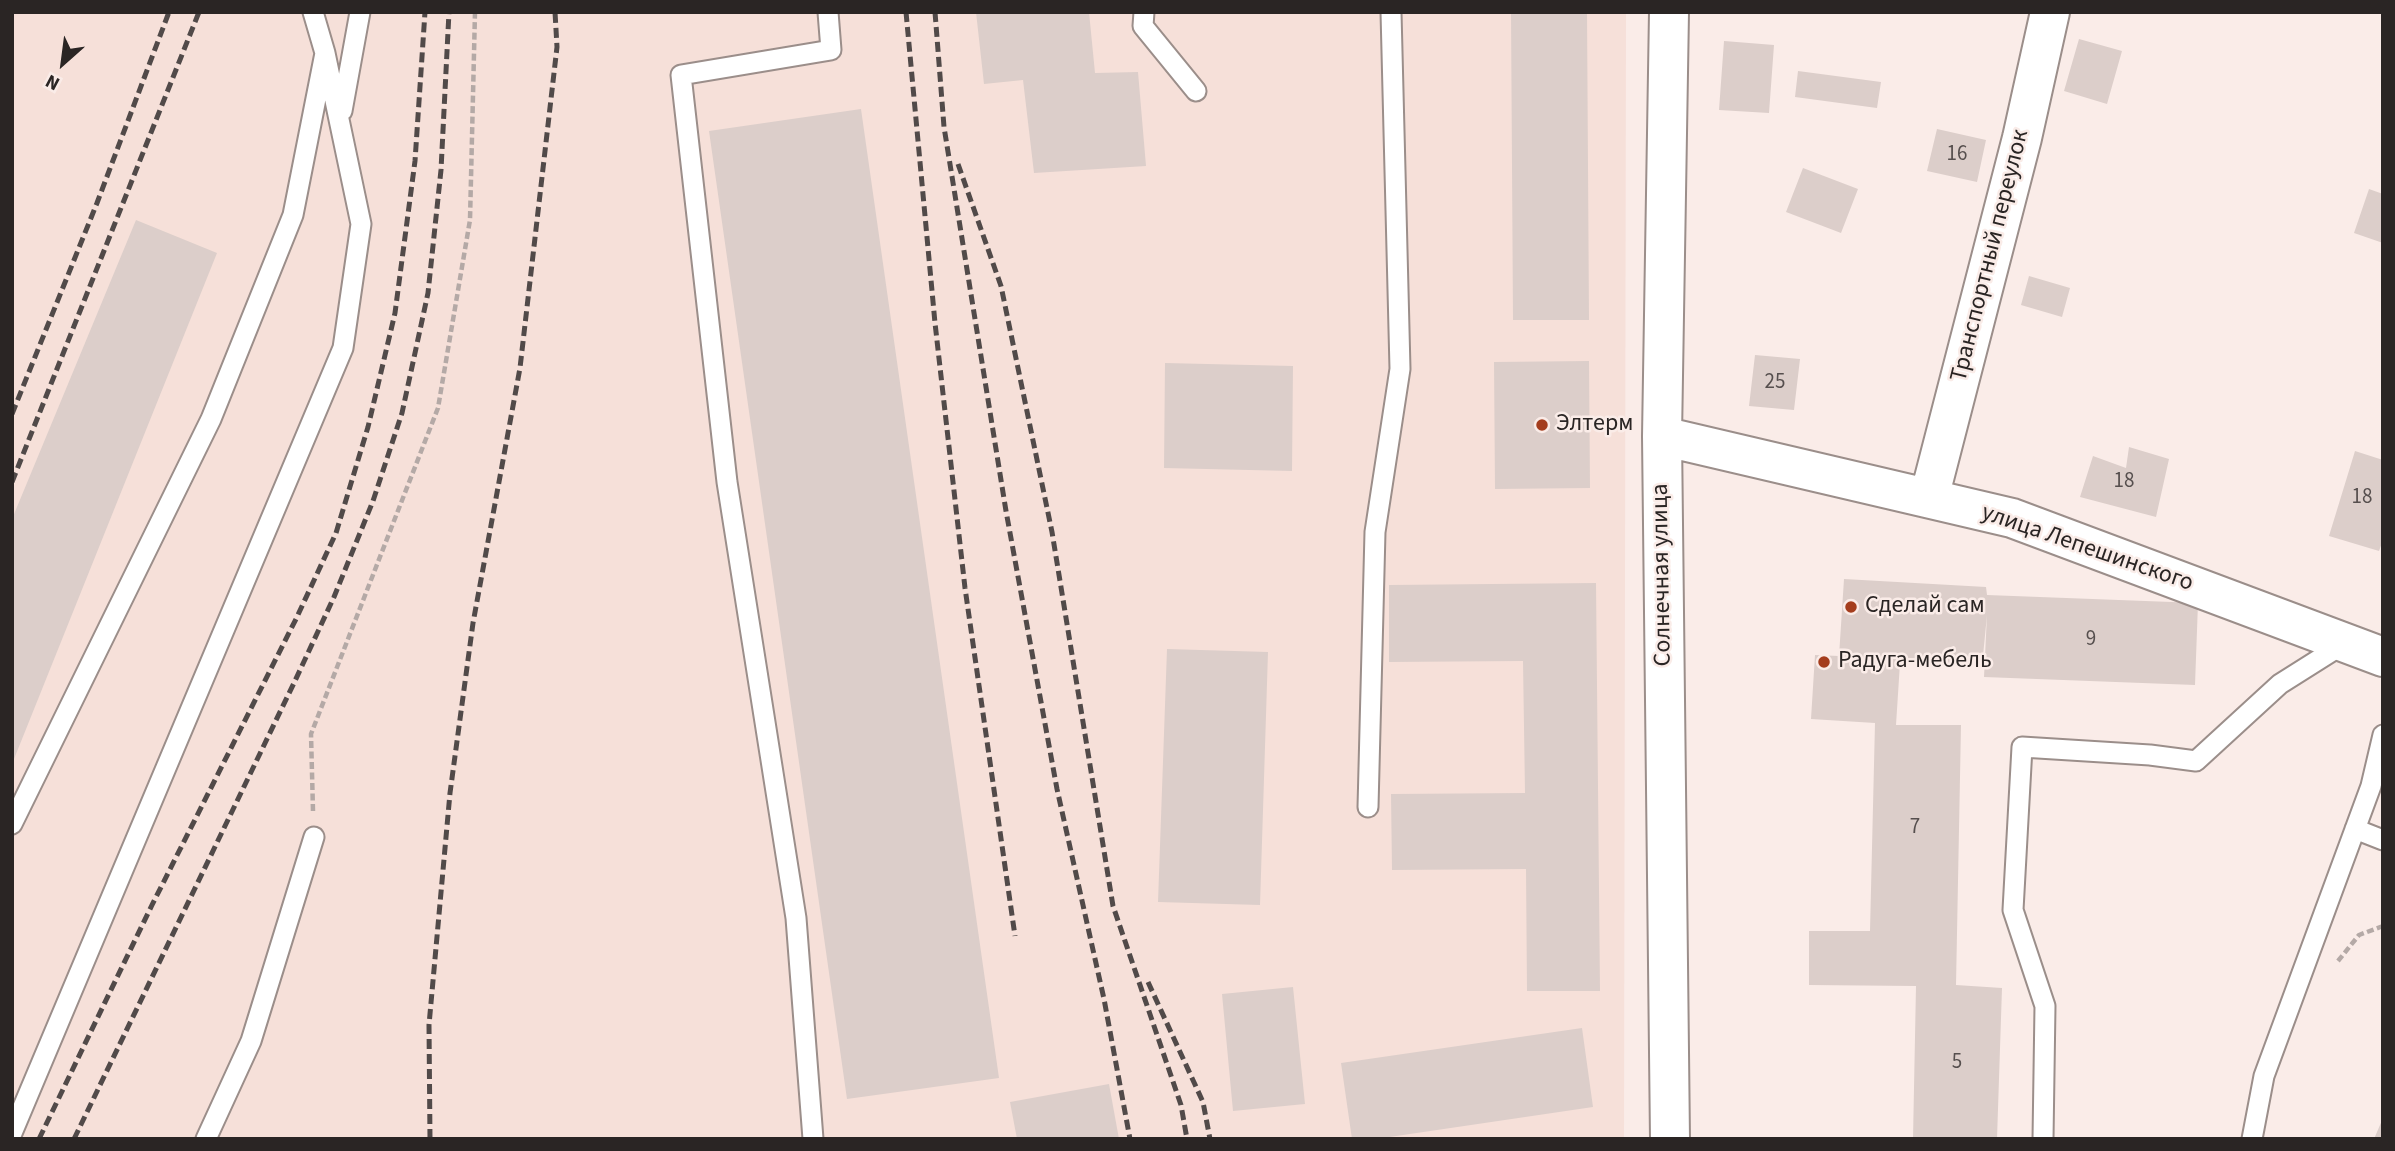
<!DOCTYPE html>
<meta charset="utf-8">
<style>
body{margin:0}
#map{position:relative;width:2395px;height:1151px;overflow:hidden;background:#faece8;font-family:"Source Sans 3",sans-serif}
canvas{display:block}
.frame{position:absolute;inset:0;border:14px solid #2a2524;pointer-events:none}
.north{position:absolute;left:28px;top:28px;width:70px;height:70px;-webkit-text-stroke:5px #faece8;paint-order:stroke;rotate:208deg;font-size:19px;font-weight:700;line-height:28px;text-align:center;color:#2a2524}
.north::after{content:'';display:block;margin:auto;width:24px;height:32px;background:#2a2524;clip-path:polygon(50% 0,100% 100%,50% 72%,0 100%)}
</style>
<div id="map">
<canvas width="2395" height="1151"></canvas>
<div class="frame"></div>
<div class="north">N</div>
</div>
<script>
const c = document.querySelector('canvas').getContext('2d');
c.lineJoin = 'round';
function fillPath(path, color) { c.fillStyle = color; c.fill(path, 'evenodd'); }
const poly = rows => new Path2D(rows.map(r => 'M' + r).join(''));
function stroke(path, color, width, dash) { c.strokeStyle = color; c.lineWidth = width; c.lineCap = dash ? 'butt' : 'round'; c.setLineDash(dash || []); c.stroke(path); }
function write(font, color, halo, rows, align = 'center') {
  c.font = font + ' "Source Sans 3",sans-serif'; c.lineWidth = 5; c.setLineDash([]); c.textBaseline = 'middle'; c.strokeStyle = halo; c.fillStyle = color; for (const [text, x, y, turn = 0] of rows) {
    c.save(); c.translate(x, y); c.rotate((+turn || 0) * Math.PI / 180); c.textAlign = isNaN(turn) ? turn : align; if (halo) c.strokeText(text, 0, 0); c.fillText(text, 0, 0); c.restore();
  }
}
fillPath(poly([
 [12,12,1626,12,1624,1139,12,1139]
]), '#f6e0d9');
fillPath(poly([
 [976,12,1089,12,1095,73,1138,72,1146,166,1034,173,1023,80,984,84],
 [1511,12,1587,12,1589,320,1513,320],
 [2079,39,2122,51,2107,104,2064,91],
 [1724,41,1774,45,1769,113,1719,110],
 [1798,71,1881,82,1877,108,1795,97],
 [861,109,999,1078,847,1099,709,131],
 [1937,129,1986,140,1977,182,1927,171],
 [1803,168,1858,189,1841,233,1786,212],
 [2369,189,2383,194,2383,243,2354,233],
 [136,220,217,253,12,764,12,519],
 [2029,276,2070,288,2062,317,2021,305],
 [1755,355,1800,359,1794,410,1749,406],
 [1589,361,1590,488,1495,489,1494,362],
 [1165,363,1293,366,1292,471,1164,468],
 [2129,447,2169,459,2156,517,2080,497,2093,456,2126,468],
 [2355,451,2383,460,2383,540,2379,551,2329,536],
 [1844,579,1986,587,1987,595,2198,603,2195,685,1984,677,1987,615,1982,666,1900,663,1896,725,1961,725,1956,985,2002,988,1997,1139,1913,1139,1916,986,1809,985,1809,931,1870,931,1875,723,1811,719,1815,655,1839,656],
 [1596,583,1600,991,1527,991,1526,869,1392,870,1391,794,1525,793,1523,661,1389,662,1389,585],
 [1167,649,1268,652,1260,905,1158,902],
 [1293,987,1305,1104,1233,1111,1222,994],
 [1582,1028,1593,1107,1376,1139,1352,1139,1341,1063],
 [1109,1084,1119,1139,1017,1139,1010,1102],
 [2383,1118,2383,1139,2374,1139]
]), '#dcceca');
const service = poly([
 [1144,12,1143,26,1196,91],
 [342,111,360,12],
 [1368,807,1375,532,1400,369,1391,12],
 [12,824,211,419,293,215,325,53,313,12],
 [2355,829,2383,840],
 [12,1133,343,348,361,224,325,53],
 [206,1139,251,1041,314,837],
 [813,1139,796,918,727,482,681,75,831,50,828,12],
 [2043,1139,2045,1006,2013,910,2022,747,2150,755,2196,761,2280,684,2345,643],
 [2252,1139,2264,1076,2371,786,2383,735]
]);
const minor = poly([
 [1669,12,1662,436,1670,1139],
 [1662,436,2012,518,2383,657],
 [1929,498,2022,138,2050,12]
]);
stroke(service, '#9b8e8a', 23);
stroke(minor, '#9b8e8a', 42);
stroke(poly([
 [313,811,311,734,438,408,470,220,475,12],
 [2338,961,2359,935,2383,926]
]), '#b4a9a6', 4.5, [7, 3.5]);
stroke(service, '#fff', 19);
stroke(minor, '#fff', 38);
stroke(poly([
 [906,12,935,323,965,588,1015,936],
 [935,12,944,127,1006,511,1057,789,1104,999,1130,1139],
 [958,164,1001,286,1052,532,1113,906,1181,1105,1187,1139],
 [12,414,97,203,169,12],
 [12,482,199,12],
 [1148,982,1203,1102,1210,1139],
 [39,1139,152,905,296,619,336,533,368,427,395,313,415,161,425,12],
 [74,1139,294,683,334,597,373,501,402,413,428,293,441,170,449,12],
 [430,1139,429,1025,450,793,473,623,520,368,557,47,555,12]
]), '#514a49', 5, [10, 5]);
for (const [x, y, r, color] of [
 [1542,425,7,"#a43d1d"],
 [1851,607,7,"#a43d1d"],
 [1824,662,7,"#a43d1d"]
]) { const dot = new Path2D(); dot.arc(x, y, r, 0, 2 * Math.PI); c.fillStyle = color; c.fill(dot); stroke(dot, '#faece8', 2.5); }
write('21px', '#564f4e', null, [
 ["16",1957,155],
 ["25",1775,383],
 ["18",2124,482],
 ["18",2362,498],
 ["9",2091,640],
 ["7",1915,828],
 ["5",1957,1063]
]);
write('24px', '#2a2524', '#faece8', [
 ["Транспортный переулок",1991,256,-76],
 ["улица Лепешинского",2087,549,19],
 ["Солнечная улица",1663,575,-91]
]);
write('24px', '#2a2524', '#faece8', [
 ["Элтерм",1556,425],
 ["Сделай сам",1865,607],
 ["Радуга-мебель",1838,662]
], 'left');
</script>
